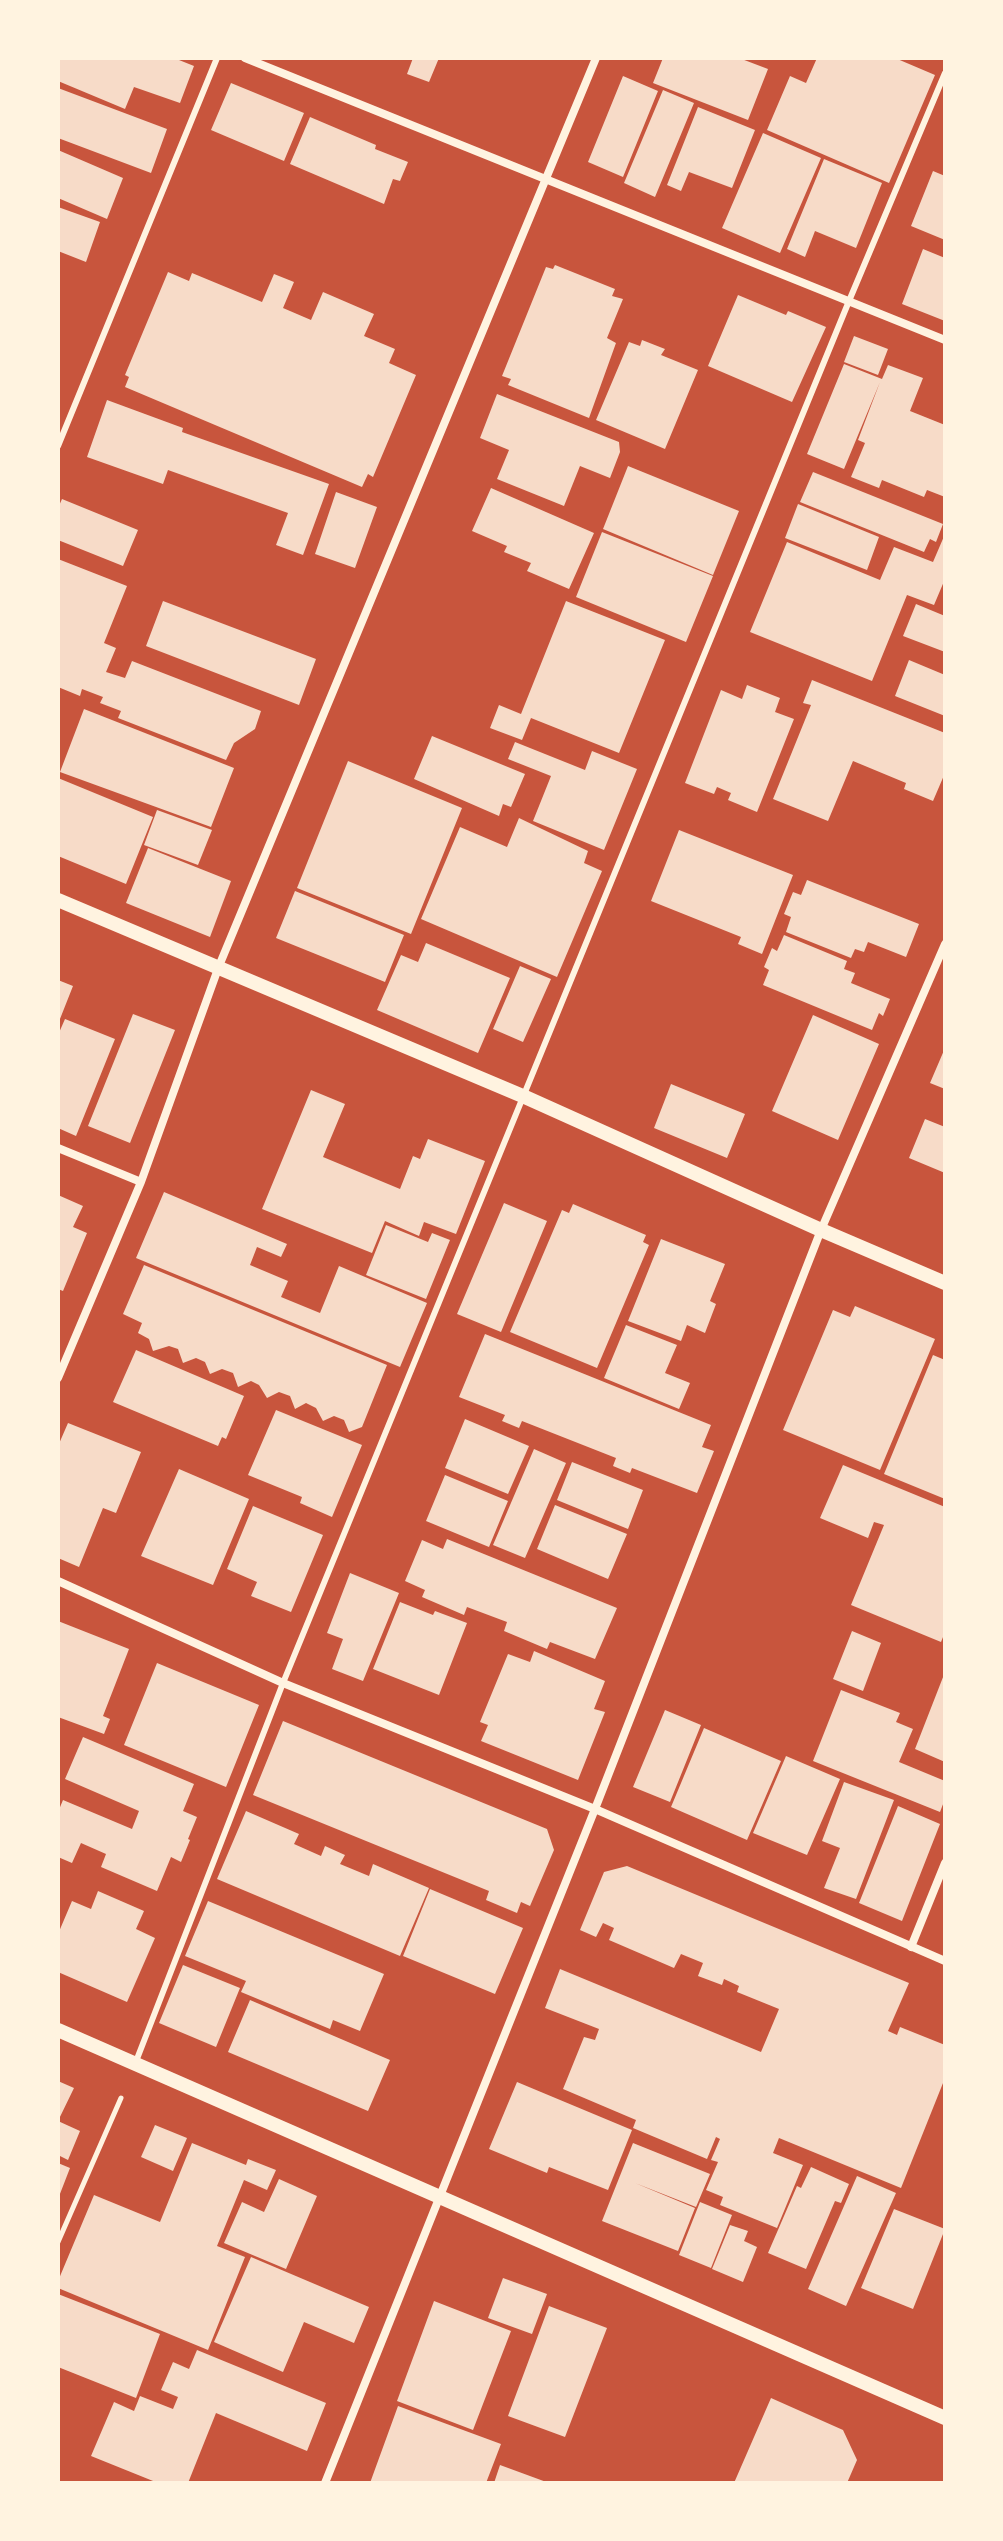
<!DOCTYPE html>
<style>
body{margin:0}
#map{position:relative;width:1003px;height:2541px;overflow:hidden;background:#c8553d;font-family:Cabin,sans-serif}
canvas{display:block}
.frame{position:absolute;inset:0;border:60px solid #fff3e0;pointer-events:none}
</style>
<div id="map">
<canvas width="1003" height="2541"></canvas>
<div class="frame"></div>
</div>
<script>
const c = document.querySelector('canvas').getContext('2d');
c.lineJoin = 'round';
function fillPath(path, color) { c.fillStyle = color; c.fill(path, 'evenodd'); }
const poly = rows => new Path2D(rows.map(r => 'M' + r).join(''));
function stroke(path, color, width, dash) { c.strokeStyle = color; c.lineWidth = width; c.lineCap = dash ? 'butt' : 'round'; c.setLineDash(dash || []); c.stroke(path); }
fillPath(poly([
 [58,58,174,58,194,66,180,103,134,87,125,109,58,81],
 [413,58,439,58,429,82,407,74],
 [663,58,739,58,768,69,748,120,653,83],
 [817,58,895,58,935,75,889,183,767,130,790,76,806,83],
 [623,76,658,91,623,177,588,162],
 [231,83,304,113,284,161,211,130],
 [58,88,167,129,151,173,58,138],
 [663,90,694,103,655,197,624,183],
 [698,107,755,130,732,188,689,172,681,191,667,185],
 [310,117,376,145,375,149,408,162,400,181,393,179,384,204,290,164],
 [763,133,821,158,780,253,722,228],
 [58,150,123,178,107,219,58,198],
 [824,159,882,183,856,248,815,231,805,257,787,249],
 [933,171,945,176,945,240,911,226],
 [58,207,100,222,86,262,58,251],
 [923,249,945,258,945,321,902,304],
 [555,265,615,289,612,296,623,299,607,338,616,343,589,418,508,385,511,379,502,376,546,267,553,269],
 [168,272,189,281,192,273,262,302,274,274,294,282,283,308,311,320,323,292,374,314,364,336,395,349,389,363,416,375,373,477,368,474,362,487,125,387,129,377,125,375],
 [738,295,786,315,788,311,826,327,792,402,708,366],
 [854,336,888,349,878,375,844,362],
 [642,340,665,349,661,355,698,370,665,449,596,420,629,342,640,346],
 [844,364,882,379,888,365,923,378,910,411,945,425,945,497,927,490,924,497,882,480,879,488,851,477,865,443,858,440,880,382,844,469,807,454],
 [497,394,619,442,620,452,610,478,580,466,564,506,497,479,509,450,480,438],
 [107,400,183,428,182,432,329,484,303,555,276,545,288,513,168,470,163,484,87,457],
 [628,466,739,511,713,575,603,529],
 [813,472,943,524,936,542,930,539,924,552,800,502],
 [491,488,594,533,569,589,527,571,531,563,504,552,507,546,472,531],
 [336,492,377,507,355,568,315,554],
 [62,499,138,530,123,566,58,540,58,508],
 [798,504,879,537,867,570,785,538],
 [602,532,713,576,686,642,576,597],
 [945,534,945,579,934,605,907,595,872,681,750,632,787,542,880,580,894,547,933,562],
 [58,559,127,586,104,643,116,648,106,672,125,678,132,661,261,711,255,729,234,743,226,760,118,718,121,711,100,703,103,697,82,689,80,696,58,687],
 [163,601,316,659,299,705,146,646],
 [566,601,665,640,619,753,531,718,522,740,490,728,499,705,521,714],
 [916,604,945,616,945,652,903,636],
 [909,660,945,675,945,716,895,696],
 [812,680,945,733,945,773,933,801,904,789,906,783,853,761,828,821,773,799,811,705,803,703],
 [747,685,780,698,775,712,794,719,757,812,728,800,731,793,717,787,714,794,685,783,721,690,742,699],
 [84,709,234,768,211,827,60,772],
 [432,736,525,774,511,807,503,804,499,816,414,779],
 [515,742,585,770,592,751,637,769,604,850,533,821,551,776,508,759],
 [348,761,462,808,411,934,297,888],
 [58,778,153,817,126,884,58,856],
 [157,810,212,830,198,865,144,845],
 [519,818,588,851,584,863,602,871,557,977,421,919,460,827,507,847],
 [679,830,793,875,762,954,738,944,741,937,651,901],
 [148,848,231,881,210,937,126,903],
 [807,880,919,924,906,957,868,942,864,952,855,949,851,958,786,932,791,917,784,914,793,892,801,895],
 [295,891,404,935,385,982,276,938],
 [784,935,847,961,844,969,855,973,851,983,890,999,883,1016,879,1013,872,1030,763,985,769,970,764,967,772,948,777,951],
 [426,943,510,978,478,1053,377,1010,401,955,418,962],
 [520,966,551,979,523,1042,493,1029],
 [58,980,73,986,58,1024],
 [133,1014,175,1030,130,1143,88,1126],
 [813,1015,879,1044,838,1140,772,1111],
 [65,1019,115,1039,76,1136,58,1128,58,1035],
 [945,1048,945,1089,930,1083],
 [671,1084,745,1114,727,1158,654,1128],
 [311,1090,345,1104,323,1157,400,1189,413,1156,420,1159,428,1139,485,1161,456,1234,424,1222,419,1236,385,1221,372,1253,262,1209],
 [925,1119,945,1127,945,1173,909,1158],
 [164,1192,287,1244,281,1257,257,1247,250,1265,288,1281,281,1297,320,1313,339,1266,427,1303,400,1367,136,1258],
 [58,1195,83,1206,73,1227,87,1233,63,1291,58,1289],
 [504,1203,547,1221,501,1332,457,1314],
 [573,1204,646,1235,643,1242,649,1245,597,1368,510,1332,562,1210,569,1213],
 [386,1225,428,1242,432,1233,450,1240,426,1299,366,1275],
 [661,1239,725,1264,710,1301,716,1304,705,1333,687,1325,681,1341,628,1321],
 [144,1265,387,1365,362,1427,349,1432,344,1420,334,1416,323,1421,316,1408,306,1403,295,1409,290,1396,279,1392,267,1398,259,1385,251,1381,238,1387,233,1373,222,1369,210,1374,205,1362,196,1358,183,1363,178,1349,169,1346,153,1351,149,1339,138,1333,142,1323,123,1314],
 [855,1306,935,1339,880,1470,783,1430,833,1310,850,1317],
 [626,1325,677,1345,665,1373,690,1383,679,1409,604,1378],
 [485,1334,711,1425,702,1447,714,1451,697,1493,632,1468,630,1473,613,1466,616,1458,522,1421,519,1428,502,1421,505,1415,459,1397],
 [136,1350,244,1396,226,1439,222,1437,218,1446,113,1402],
 [933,1355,945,1360,945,1499,884,1474],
 [276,1410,362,1445,332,1517,300,1503,302,1497,248,1475],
 [465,1419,529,1446,508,1494,445,1468],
 [68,1423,141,1452,116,1513,103,1508,79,1567,58,1558,58,1446],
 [534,1449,566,1463,525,1558,493,1545],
 [572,1462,643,1490,628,1529,557,1500],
 [843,1465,945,1507,945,1632,941,1642,851,1605,884,1525,874,1522,868,1538,820,1518],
 [179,1469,249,1499,213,1585,141,1556],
 [445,1475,508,1501,489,1547,426,1521],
 [555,1505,627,1534,608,1579,537,1549],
 [253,1506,323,1535,291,1612,251,1596,257,1582,227,1569],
 [447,1539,617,1608,595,1659,550,1642,547,1649,504,1631,507,1622,467,1607,464,1615,422,1597,425,1590,405,1581,422,1540,443,1549],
 [350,1573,399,1593,363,1681,332,1669,343,1639,327,1633],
 [400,1602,433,1615,435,1611,467,1623,439,1695,373,1669],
 [58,1621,129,1649,103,1716,110,1719,104,1734,58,1717],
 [852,1631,881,1643,863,1691,833,1679],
 [534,1651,605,1681,594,1709,605,1712,578,1780,481,1741,488,1725,480,1722,508,1654,530,1662],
 [157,1663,259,1705,226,1787,124,1745],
 [945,1672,945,1762,915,1749],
 [841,1690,900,1713,896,1722,913,1729,899,1762,945,1781,945,1799,940,1812,813,1761],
 [665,1710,701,1725,670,1802,633,1787],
 [283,1721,547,1829,554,1850,530,1906,521,1902,517,1913,486,1900,489,1891,253,1795],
 [704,1728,781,1761,747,1840,671,1807],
 [83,1737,194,1784,183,1811,197,1817,188,1839,190,1840,181,1862,171,1857,157,1891,101,1867,106,1854,81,1843,72,1863,58,1857,58,1812,63,1800,132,1829,139,1811,65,1779],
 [786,1756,840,1779,807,1855,753,1833],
 [844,1782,894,1800,856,1899,824,1888,840,1848,822,1841],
 [898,1806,940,1824,902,1921,859,1903],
 [246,1811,299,1834,294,1844,321,1856,325,1846,345,1855,340,1864,369,1876,373,1864,429,1888,400,1956,217,1879],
 [627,1866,909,1983,888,2031,897,2035,900,2027,945,2045,945,2078,901,2188,779,2138,773,2153,803,2165,777,2228,720,2205,723,2197,706,2190,718,2162,711,2160,720,2139,716,2137,707,2159,633,2128,636,2120,563,2089,584,2037,595,2040,599,2029,545,2008,560,1969,761,2052,779,2009,737,1992,739,1986,724,1979,722,1985,698,1976,703,1963,681,1954,674,1968,609,1940,614,1928,603,1923,596,1937,580,1930,604,1872],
 [430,1889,523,1928,495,1994,403,1956],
 [98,1891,144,1911,136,1929,155,1938,127,2002,58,1972,58,1934,72,1901,91,1909],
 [208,1901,384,1974,360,2031,333,2020,330,2029,241,1992,246,1981,185,1956],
 [183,1965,240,1988,216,2047,159,2023],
 [250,2000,390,2060,368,2111,228,2052],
 [58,2081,74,2088,58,2121],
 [517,2082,632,2130,608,2190,549,2167,547,2173,489,2149],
 [58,2121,80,2131,68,2160,58,2155],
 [155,2125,187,2138,173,2171,141,2157],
 [192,2143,246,2165,248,2159,276,2170,267,2190,244,2180,217,2246,245,2257,208,2350,58,2288,58,2281,94,2195,160,2222],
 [633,2143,710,2174,696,2207,635,2183,695,2208,678,2251,602,2221],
 [58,2163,70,2168,58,2199],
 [811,2167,849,2184,841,2203,835,2201,806,2269,768,2253,797,2186,801,2188],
 [857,2176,896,2193,846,2306,808,2289],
 [279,2179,317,2196,286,2269,224,2243,242,2202,264,2212],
 [700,2202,732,2215,711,2268,679,2255],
 [894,2209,945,2229,913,2309,861,2288],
 [730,2225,748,2231,744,2241,757,2247,743,2282,712,2269],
 [251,2257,369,2307,354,2343,304,2322,283,2372,214,2342],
 [503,2278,547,2294,532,2334,488,2318],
 [58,2294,160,2334,136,2398,58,2367],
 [434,2301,511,2331,473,2430,397,2401],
 [549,2306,607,2328,565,2437,508,2416],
 [197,2350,326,2403,307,2451,216,2413,188,2483,158,2483,91,2456,114,2402,134,2411,140,2396,173,2409,178,2397,161,2390,173,2362,189,2369],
 [771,2398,843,2430,857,2460,847,2483,734,2483],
 [398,2406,501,2444,486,2483,370,2483],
 [500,2465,549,2483,494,2483]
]), '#f7dbc8');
stroke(poly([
 [58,2242,121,2098]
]), '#fff3e0', 5);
stroke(poly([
 [58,446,217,58],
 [135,2064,283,1683,849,301,945,73]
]), '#fff3e0', 6);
stroke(poly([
 [245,58,945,340],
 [58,1148,141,1182],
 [58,1378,141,1182,219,966,596,58],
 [58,1581,283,1683,595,1809,945,1961],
 [911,1947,945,1863],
 [325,2483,595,1809,821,1230,945,944]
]), '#fff3e0', 8);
stroke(poly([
 [58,900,525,1097,821,1230,945,1283],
 [58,2030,945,2418]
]), '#fff3e0', 14);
</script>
